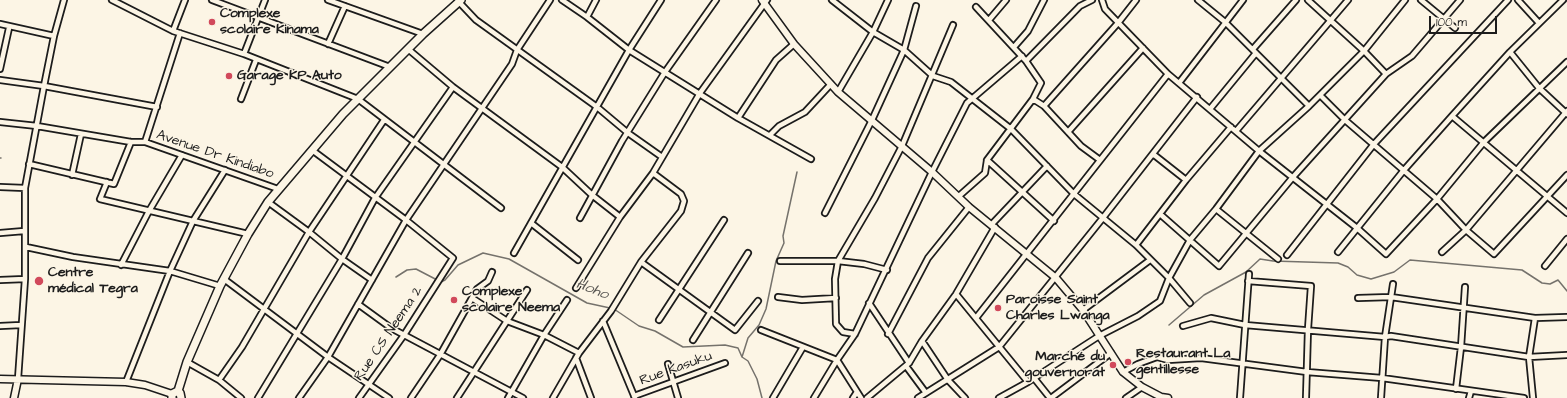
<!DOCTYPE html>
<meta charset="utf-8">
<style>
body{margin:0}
#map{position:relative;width:1567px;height:398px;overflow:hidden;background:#fcf5e5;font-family:"Architects Daughter",sans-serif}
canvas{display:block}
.scale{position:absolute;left:1429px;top:16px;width:68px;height:18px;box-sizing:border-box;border:2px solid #1c1c1c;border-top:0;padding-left:5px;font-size:12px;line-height:14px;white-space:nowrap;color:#1c1c1c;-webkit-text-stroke:3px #fcf5e5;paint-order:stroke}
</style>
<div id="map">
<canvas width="1567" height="398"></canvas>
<div class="scale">100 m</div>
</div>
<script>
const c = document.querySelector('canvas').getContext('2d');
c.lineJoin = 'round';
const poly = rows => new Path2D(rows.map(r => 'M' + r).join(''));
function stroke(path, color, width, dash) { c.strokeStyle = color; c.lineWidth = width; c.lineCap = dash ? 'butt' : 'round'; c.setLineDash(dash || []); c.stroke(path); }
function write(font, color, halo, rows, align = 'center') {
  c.font = font + ' "Architects Daughter",sans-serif'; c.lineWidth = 3; c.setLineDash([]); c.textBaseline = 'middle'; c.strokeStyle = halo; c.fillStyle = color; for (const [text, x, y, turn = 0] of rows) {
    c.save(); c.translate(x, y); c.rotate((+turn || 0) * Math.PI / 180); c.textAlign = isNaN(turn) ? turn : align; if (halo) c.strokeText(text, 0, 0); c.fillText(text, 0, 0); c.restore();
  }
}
stroke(poly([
 [0,158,1,158],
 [396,277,407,270,416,269,441,282,445,280,458,265,483,253,509,259,587,303,610,308],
 [614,309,639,326,655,331,683,347,725,345,738,348,742,357,748,361,757,379,762,398],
 [1169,325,1204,295,1246,272,1260,259,1273,261,1338,263,1348,267,1357,275,1371,279,1394,272,1410,260,1522,270,1542,283,1550,284,1558,280,1567,291],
 [742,357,748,338,759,325,766,309,776,261,784,243,783,236,797,172]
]), '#75726c', 1.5);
const street = poly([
 [112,0,173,31,244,54,358,99,501,208],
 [212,0,390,67],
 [328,0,423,34],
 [562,0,587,17,629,50,738,118,811,159],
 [832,0,873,32,904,50,933,76,951,82,1011,129,1074,194,1136,245,1169,278,1190,303],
 [1102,0,1105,9,1168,74,1259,151,1357,228,1386,254,1437,199,1484,142,1567,62],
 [1198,0,1225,22,1309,106],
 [1308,0,1364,51,1386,74],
 [1421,0,1455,28],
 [1518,0,1539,23],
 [458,1,476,20,597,107,628,133,662,157],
 [976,7,1026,61,1041,83,1033,99,1044,106,1081,146,1100,160],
 [587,17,596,0],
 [989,20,1006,0],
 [0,24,54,36],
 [173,31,185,0],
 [328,44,345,6],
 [1014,47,1028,31,1044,0],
 [408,49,453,87,562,167,592,195,620,217],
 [1253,49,1296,0],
 [1510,52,1539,88,1567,114],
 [244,54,265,0],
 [1026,61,1080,6,1092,0],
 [0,69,9,28],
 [0,80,44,86,157,107],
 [1179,83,1243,0],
 [838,92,873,32,888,0],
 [1320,95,1345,120,1437,199,1466,230,1494,254,1567,175],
 [241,99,256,60],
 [1044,106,1118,23,1136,0],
 [1210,109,1256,53],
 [1452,116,1567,213],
 [738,118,776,60,794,44],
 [0,122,37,126,131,142,145,142,278,189],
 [1236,131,1348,0],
 [1068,132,1143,48],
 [770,135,779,126,805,112,831,84],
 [145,142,180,33],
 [312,150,406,220,453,258,404,335,359,398],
 [1153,154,1186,180],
 [987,160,1054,221],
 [29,164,114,184,131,142],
 [72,175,81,134],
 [107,182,100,199,248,234],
 [0,187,25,188],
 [959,196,985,173,987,160,1033,99],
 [268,202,309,232,342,259,372,280],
 [1216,209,1278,259],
 [825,213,872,120,904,50,916,6],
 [1160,214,1219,266,1293,177,1386,74,1412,56,1460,0],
 [580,218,622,141,665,72,716,0],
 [531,223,578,260],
 [992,224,1047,166],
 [0,233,24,231],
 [1136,245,1186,180,1231,127],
 [26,247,73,257,170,271,220,286],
 [1338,252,1404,170,1452,116,1510,52,1563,0],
 [1442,252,1466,230,1567,111],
 [514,253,629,50,661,0],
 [1287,255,1374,144,1508,0],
 [780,261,838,261,864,264,887,270],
 [641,262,735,330,758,301],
 [121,265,149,211,182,155],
 [1545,266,1567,239],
 [224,279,328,357,389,398],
 [0,280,25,279],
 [1248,281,1311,286,1308,329,1306,398],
 [576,288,620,217,653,173,700,93,767,0],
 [956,294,1028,382],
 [778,297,802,300,836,298],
 [472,298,507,321,544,335,579,353],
 [1358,298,1391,297,1535,318,1567,317],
 [869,303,909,363],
 [358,304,391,328,523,398],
 [1083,310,1150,260],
 [976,318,1168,74],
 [659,320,724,220],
 [603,321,635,398],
 [0,326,21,325],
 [1183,326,1211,318,1245,325,1385,337,1391,336,1529,357,1567,355],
 [761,330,837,360,861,398],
 [855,334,843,332,836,324,835,279,838,261,875,198,902,146,953,25],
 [888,334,928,258,969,207],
 [693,340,748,253],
 [922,341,948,380,965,398],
 [576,358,591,398],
 [187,362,219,380,241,398],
 [668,364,678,398],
 [906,366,926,393],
 [1123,372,1138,364,1157,357,1168,360,1201,358,1307,372,1382,378,1524,398],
 [1034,378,1050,398],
 [18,379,25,279,25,188,44,86,54,36,64,0],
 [219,380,242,347,309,232,384,120],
 [126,382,170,271,193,221,225,170],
 [1456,389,1461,347,1465,287],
 [634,396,725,363],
 [258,398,342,259,375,198,453,87],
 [299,398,328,357,406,220,512,64,517,50,550,0],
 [411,398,440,355,477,289,488,281,492,272],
 [457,398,527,290],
 [508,398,544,335,567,300],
 [553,398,579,353,611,311,641,262,681,211,684,201,681,194,653,173],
 [773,398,803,347],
 [814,398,837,360,855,334,932,172,967,103,1022,56],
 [853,398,857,392],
 [867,398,909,363,922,341,956,294,995,227],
 [918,398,999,347,1102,219,1197,97],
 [999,398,1028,382,1099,336,1138,316,1160,301,1169,278,1190,240,1216,209,1259,151,1309,106,1364,51,1405,0],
 [1051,398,1111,353],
 [1126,398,1142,387],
 [1240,398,1249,274],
 [1381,398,1385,337,1393,284],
 [1469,398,1471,391],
 [1533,398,1529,357,1535,318]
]);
const secondary = poly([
 [762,0,794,44,838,92,932,172,969,207,1056,278,1083,310,1123,372,1142,387,1161,397,1168,398],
 [0,379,126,382,145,385,172,394],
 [14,398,18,379]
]);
const primary = poly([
 [178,391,187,362,220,286,248,234,268,202,343,114,423,34,461,0],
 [178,391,180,393,181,398],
 [172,398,172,394,178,391]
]);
stroke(street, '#1c1c1c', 8);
stroke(secondary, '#1c1c1c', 9);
stroke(primary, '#1c1c1c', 10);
stroke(street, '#fcf5e5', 4.5);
stroke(secondary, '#fcf5e5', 6);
stroke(primary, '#fcf5e5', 7);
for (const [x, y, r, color] of [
 [212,22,4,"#d1495b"],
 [229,76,4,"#d1495b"],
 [39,281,5,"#d1495b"],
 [454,300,4,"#d1495b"],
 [998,308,4,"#d1495b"],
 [1128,362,4,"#d1495b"],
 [1113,365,4,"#d1495b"]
]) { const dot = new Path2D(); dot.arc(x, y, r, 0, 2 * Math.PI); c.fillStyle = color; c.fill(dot); stroke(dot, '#fcf5e5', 1.5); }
write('bold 14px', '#1c1c1c', '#fcf5e5', [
 ["Complexe",220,14],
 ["scolaire Kinama",220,30],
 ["Garage KP Auto",237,76],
 ["Centre",48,273],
 ["médical Tegra",48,289],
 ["Complexe",462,292],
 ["scolaire Neema",462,308],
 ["Paroisse Saint",1006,300],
 ["Charles Lwanga",1006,316],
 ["Restaurant La",1136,354],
 ["gentillesse",1136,370],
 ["Marché du",1105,357,"right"],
 ["gouvernorat",1105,373,"right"]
], 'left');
write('14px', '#1c1c1c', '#fcf5e5', [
 ["Avenue Dr Kindiabo",215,155,19],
 ["Rue CS Neema 2",389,334,-56],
 ["Rue Kasuku",676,369,-20]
]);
write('italic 15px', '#575551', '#fcf5e5', [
 ["Hoho",592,290,21]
]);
</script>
